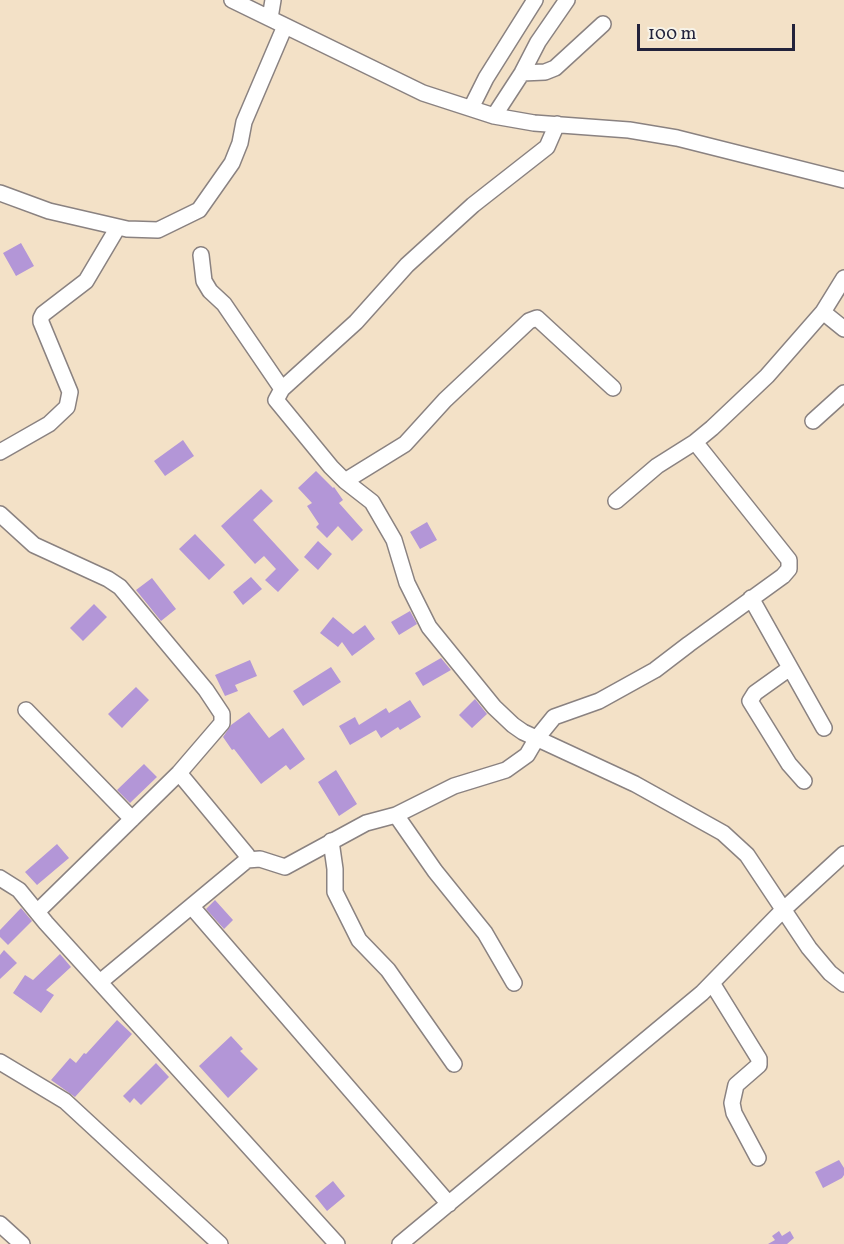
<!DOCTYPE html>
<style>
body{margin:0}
#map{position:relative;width:844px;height:1244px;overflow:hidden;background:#f3e1c7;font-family:Vollkorn,serif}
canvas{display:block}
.scale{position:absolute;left:637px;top:24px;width:158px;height:27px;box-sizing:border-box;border:3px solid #22223b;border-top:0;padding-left:8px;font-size:18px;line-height:21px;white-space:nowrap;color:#22223b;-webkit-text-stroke:4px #f7f3e8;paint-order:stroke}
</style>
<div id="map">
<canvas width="844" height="1244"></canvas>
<div class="scale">100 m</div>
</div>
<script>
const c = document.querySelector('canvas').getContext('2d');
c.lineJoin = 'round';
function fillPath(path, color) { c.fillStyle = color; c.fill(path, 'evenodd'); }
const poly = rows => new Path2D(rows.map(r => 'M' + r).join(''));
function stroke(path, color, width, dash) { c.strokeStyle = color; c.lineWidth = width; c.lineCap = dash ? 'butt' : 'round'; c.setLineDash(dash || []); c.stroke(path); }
fillPath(poly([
 [21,243,34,266,16,276,3,253],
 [183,440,194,456,165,476,154,461],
 [316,471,333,488,334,487,343,500,339,503,363,530,352,541,338,526,327,538,316,527,319,524,307,506,312,503,298,488],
 [261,489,273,501,253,520,299,570,278,592,265,580,276,569,264,556,255,564,221,526],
 [427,522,437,540,420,549,410,532],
 [195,534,225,565,209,580,179,549],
 [318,541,332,554,318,570,304,557],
 [251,577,262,589,243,605,233,592],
 [152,578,176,609,161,621,136,590],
 [94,604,107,617,83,641,70,628],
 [410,611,417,624,399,635,391,622],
 [333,617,353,634,365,625,375,639,352,656,342,642,338,647,320,633],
 [441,658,451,670,423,686,415,673],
 [250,660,257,676,235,685,238,691,225,696,215,675],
 [331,667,341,682,303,706,293,691],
 [136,687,149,700,122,728,108,714],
 [475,699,487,714,472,728,459,715],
 [410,700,421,717,400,730,398,727,381,738,376,730,350,745,339,726,355,717,359,725,386,708,389,713],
 [249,712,269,738,283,728,305,759,290,770,286,765,261,784,234,749,232,750,223,737,231,725],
 [144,764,157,777,130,803,117,790],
 [336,770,357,804,339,816,318,782],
 [57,844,69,858,37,885,25,872],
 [215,900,233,920,224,929,206,909],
 [21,908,32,921,8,945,0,937,0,930],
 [4,950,17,963,0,979,0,955],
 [60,954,71,967,46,990,54,995,41,1013,13,993,25,975,33,980],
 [117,1020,132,1034,75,1097,51,1080,70,1058,76,1063,84,1053,86,1054],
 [231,1036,243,1049,240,1051,258,1069,228,1098,199,1066],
 [156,1063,169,1077,141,1105,134,1098,130,1103,123,1096],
 [839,1160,844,1168,844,1175,842,1178,823,1188,815,1172],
 [333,1181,345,1196,327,1211,315,1196],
 [779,1231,782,1236,790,1231,794,1238,787,1244,768,1244,775,1240,772,1236]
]), '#b396d7');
const minor = poly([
 [232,0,423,93,494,116,534,123,629,130,677,138,844,180],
 [270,18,273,0],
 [522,73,545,72,555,68,603,24],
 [471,108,486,78,535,0],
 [494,116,522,73,538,42,567,0],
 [557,124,547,147,473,205,407,265,356,322,282,389,276,400,331,467,345,481,372,502,394,540,407,583,429,627,494,707,513,725,523,732,635,784,723,833,747,855,809,948,830,973,844,984],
 [0,193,49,211,127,229,158,230,199,210,232,163,240,143,244,122,285,26],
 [201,255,204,281,210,291,224,304,282,389],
 [823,312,844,329],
 [813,421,844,393],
 [0,452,49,424,67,407,70,392,41,322,41,318,43,314,86,281,118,227],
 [345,481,405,444,445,400,529,321,537,318,613,388],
 [616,501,657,466,695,442,712,428,767,376,823,312,844,278],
 [0,514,34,545,108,579,120,587,206,690,222,714,222,723,179,773,38,911],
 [751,598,824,728],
 [790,668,755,693,750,701,789,764,804,781],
 [26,710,132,819],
 [396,815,435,871,485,933,514,983],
 [331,841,335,869,335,892,359,940,388,970,454,1064],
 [247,860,260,859,285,867,366,823,396,815,454,786,506,770,527,755,537,738,554,717,599,701,655,670,689,644,783,576,789,569,789,560,695,442],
 [0,878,19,890,46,923,337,1244],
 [192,907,449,1204],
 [100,982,247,860,247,855,179,773],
 [712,983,759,1059,759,1065,736,1085,732,1103,734,1113,758,1158],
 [0,1062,65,1101,220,1244],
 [0,1224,22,1244],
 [400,1244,702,993,783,910,844,854]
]);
stroke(minor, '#8a8281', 18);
stroke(minor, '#fff', 15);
</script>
